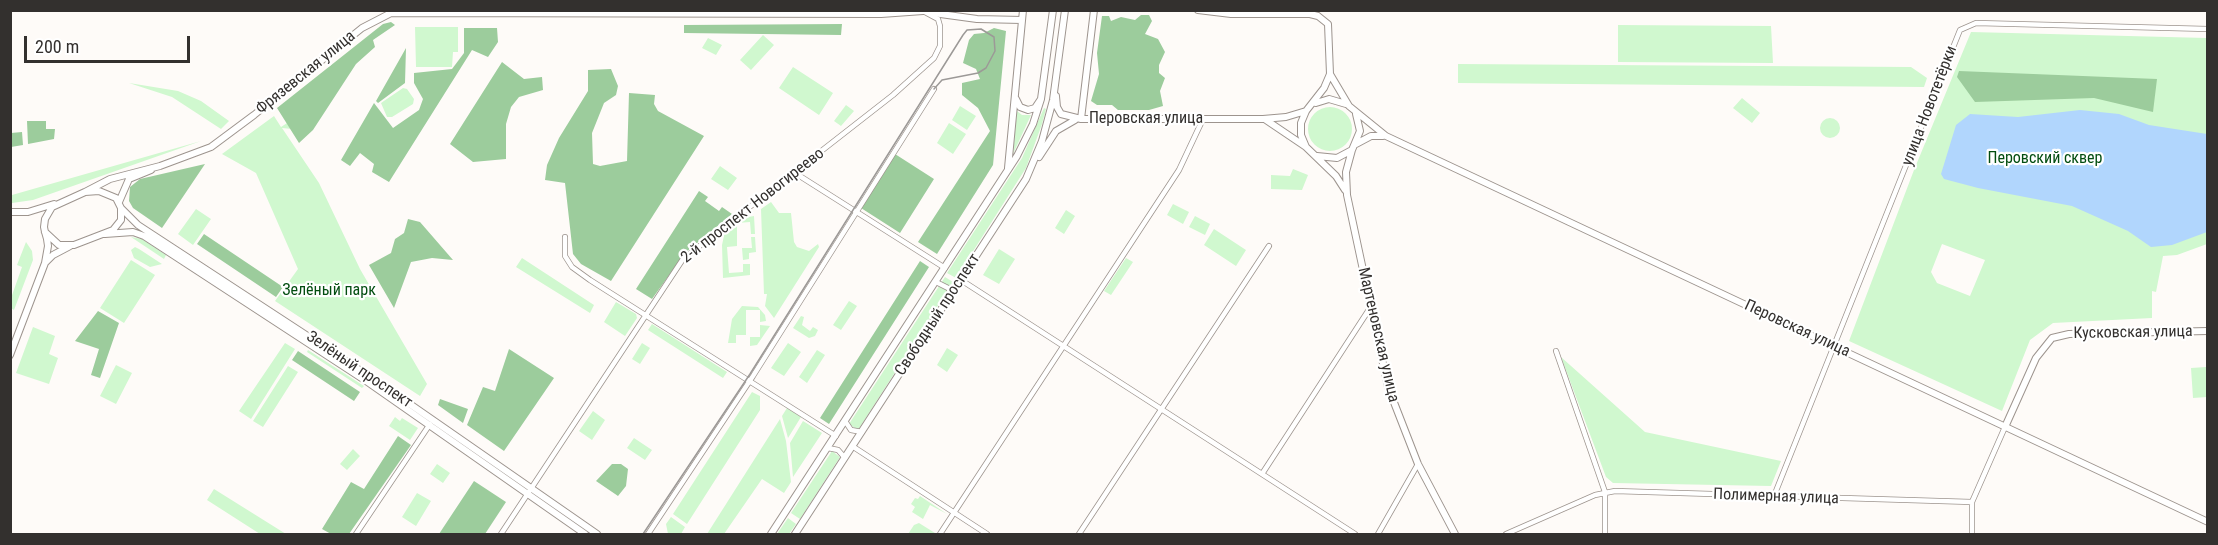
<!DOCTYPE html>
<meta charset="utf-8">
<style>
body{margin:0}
#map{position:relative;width:2218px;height:545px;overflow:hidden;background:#fefbf8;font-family:"Roboto Condensed",sans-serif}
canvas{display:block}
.frame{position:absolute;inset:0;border:12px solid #33302e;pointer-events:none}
.scale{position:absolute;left:24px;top:36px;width:166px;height:27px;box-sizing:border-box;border:3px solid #33302e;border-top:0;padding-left:8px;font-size:18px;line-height:21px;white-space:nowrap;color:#33302e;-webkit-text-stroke:4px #fff;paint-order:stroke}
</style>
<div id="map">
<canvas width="2218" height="545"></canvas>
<div class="frame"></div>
<div class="scale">200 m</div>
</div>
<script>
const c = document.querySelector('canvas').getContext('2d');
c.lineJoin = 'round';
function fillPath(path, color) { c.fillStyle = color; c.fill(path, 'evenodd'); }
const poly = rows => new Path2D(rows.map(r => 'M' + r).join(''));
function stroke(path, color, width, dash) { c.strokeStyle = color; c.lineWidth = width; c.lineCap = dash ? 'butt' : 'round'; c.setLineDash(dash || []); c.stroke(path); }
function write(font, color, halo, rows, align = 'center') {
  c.font = font + ' "Roboto Condensed",sans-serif'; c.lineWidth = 4.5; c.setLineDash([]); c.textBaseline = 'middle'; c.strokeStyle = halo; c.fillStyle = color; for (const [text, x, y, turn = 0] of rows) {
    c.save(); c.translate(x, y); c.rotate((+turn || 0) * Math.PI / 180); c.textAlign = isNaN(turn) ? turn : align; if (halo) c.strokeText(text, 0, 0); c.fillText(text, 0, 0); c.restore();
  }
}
fillPath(poly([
 [1618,25,1771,26,1773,63,1618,62],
 [415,27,458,27,458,52,453,52,452,67,416,67],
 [1971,32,2207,38,2207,244,2177,255,2163,256,2156,292,2152,291,2152,318,2053,323,2030,340,2002,411,1849,341,1914,170],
 [1942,244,1985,260,1970,296,1937,283,1931,272],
 [763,35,774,45,751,70,740,60],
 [708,38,722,45,716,55,702,48],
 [1458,64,1911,67,1927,78,1924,87,1458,83],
 [793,67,833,93,819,115,779,88],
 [129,83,178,91,201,101,229,121,221,129,172,97],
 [403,88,407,89,414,99,413,104,392,117,387,117,381,103],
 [1742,98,1760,113,1752,123,1733,108],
 [846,105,854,111,841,126,834,121],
 [960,106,976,116,967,130,952,120],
 '1308 129a22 22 0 1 1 44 0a22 22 0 1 1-44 0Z',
 [1044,108,1046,109,1042,124,1026,168,956,278,947,273,1022,158],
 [1017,111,1022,115,1031,115,1013,154],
 [274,116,281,127,296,117,302,130,282,128,319,183,360,269,427,384,420,396,275,301,298,269,256,173,222,154],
 '1820 128a10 10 0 1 1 20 0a10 10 0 1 1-20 0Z',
 [949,123,966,134,953,154,937,143],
 [201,141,33,200,12,203,12,195],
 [720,166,737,178,728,190,711,179],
 [1293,169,1308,175,1302,190,1271,189,1271,175,1290,176],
 [771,202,779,213,791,213,794,242,797,247,809,251,818,244,819,247,774,318,765,306,767,294,764,294,761,209],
 [1173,204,1189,212,1183,224,1167,215],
 [196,209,211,219,193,245,178,234],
 [1066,210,1075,216,1064,234,1055,228],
 [754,216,755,234,751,234,750,222,737,223,737,246,727,247,729,273,743,272,743,264,750,264,750,275,723,278,722,245,725,231,743,218],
 [1195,216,1210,224,1205,235,1189,227],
 [1214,229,1246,250,1236,266,1204,245],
 [131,237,142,239,166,255,164,259],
 [751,237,755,237,756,252,749,253,749,259,743,260,742,248,752,248],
 [26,242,32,251,33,260,14,310,11,308,11,298,22,267,17,265],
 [135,247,139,249,162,264,150,267,134,258,131,250],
 [999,249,1015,259,999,284,983,275],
 [522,258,594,305,590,313,516,267],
 [1126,258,1133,262,1111,295,1104,291],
 [131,260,155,275,124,323,100,308],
 [945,277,953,282,858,430,849,424],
 [849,301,857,306,841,330,833,325],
 [616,302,636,314,637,318,625,336,604,322],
 [742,306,758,307,765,315,766,321,760,322,760,310,746,310,746,335,736,335,736,343,728,343,732,319],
 [801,316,804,317,802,325,810,331,813,327,818,330,815,336,809,338,793,328],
 [652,324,727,372,723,378,648,330],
 [760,325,770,326,757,345,750,346,750,337,760,337],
 [33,327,55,336,49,354,58,358,49,384,16,373],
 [285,343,295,349,251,419,239,411],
 [642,343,650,348,640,364,632,359],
 [788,343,801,352,784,376,771,368],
 [947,348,958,355,947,372,937,365],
 [308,350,364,386,362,388,307,352],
 [817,350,825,355,807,383,799,377],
 [1561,357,1645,432,1781,461,1771,486,1613,483,1606,477],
 [116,365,132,373,116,404,100,396],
 [288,366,298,372,263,427,253,421],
 [2206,367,2207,397,2193,398,2191,368],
 [752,392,760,396,760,410,687,524,673,514],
 [787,408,801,417,788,438,782,416],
 [593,411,605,420,592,440,579,431],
 [395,417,400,421,402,418,418,428,410,440,389,426],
 [780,419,786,441,791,482,784,493,762,479,724,534,707,534],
 [803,421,822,433,793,477,790,443],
 [634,438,652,450,645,460,627,448],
 [353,449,360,456,347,470,340,464],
 [832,451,840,457,800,519,791,513],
 [437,464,450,473,443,483,430,474],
 [214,489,286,534,260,534,207,500],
 [417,493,431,501,416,526,402,517],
 [920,496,947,514,930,505,923,519,912,512,915,507,911,504,915,498,918,499],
 [671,517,685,527,681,534,668,534,666,524],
 [788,518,796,524,789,534,777,534],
 [919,523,935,533,934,534,908,534,914,525]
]), '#d0f8cf');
fillPath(poly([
 [1141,15,1149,15,1152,21,1145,34,1158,39,1165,52,1159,65,1159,73,1165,78,1160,91,1163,106,1149,110,1118,110,1112,105,1097,105,1091,101,1099,74,1097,53,1102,16,1109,16,1111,21,1121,17,1135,20],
 [391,22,395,25,373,40,375,47,356,64,313,130,299,143,277,108,383,24],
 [842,24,841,35,684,33,684,25],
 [464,28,497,28,498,42,488,57,472,50,389,182,372,172,374,164,360,153,350,166,341,160,374,103,393,128,419,110,423,99,414,83,414,73,452,69,464,53],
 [994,28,1006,31,993,165,937,254,918,242,990,131,978,108,962,95,962,83,980,79,976,69,963,63,969,40,974,34,984,33],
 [406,48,405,83,378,103,376,101],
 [502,62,524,79,542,77,543,90,519,97,511,107,506,124,506,159,473,162,450,144],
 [611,69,618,86,616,95,604,103,592,133,593,164,600,166,627,161,629,93,655,95,654,104,658,111,704,136,611,281,581,264,573,254,565,183,545,180,547,165,559,138,588,91,588,70],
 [1959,71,2157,79,2153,112,2094,98,1975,102,1957,77],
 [27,121,46,121,46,129,55,129,54,139,28,144],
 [22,132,23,145,11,147,11,133],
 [895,154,934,179,900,233,861,208],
 [205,164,162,228,133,208,129,201,130,187,140,179],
 [699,191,708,197,705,201,719,211,722,207,732,214,685,253,652,299,636,289],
 [408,219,420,222,453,260,432,258,411,262,394,308,369,265,391,253,395,239,404,233],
 [204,234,283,287,276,297,197,244],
 [920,261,929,267,829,424,820,418],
 [98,311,119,323,100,378,91,375,99,349,75,341],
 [509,349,554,378,504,451,467,425,483,387,495,391],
 [298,351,360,392,354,401,292,360],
 [440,399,468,409,463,423,438,405],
 [398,436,411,445,349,534,331,534,322,529,351,482,364,489],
 [612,464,621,464,628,469,626,486,618,496,596,481],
 [474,481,506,502,485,534,439,534]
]), '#9ccc9c');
fillPath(poly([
 [2080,110,2119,114,2149,125,2207,134,2207,232,2172,245,2151,247,2128,231,2072,206,1978,188,1944,179,1941,174,1956,125,1970,114,2018,117]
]), '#b1d6fd');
const street = poly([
 [795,173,945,268],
 [565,237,565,256,572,267,590,280,836,436],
 [961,280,1355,534],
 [936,282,948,288,952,294],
 [1556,351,1605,492,1605,534],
 [845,421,851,430,862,432],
 [852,446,987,534],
 [828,448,838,450,845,458],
 [1262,474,1370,308],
 [1774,496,1960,30,1976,23,2208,29],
 [356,534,430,424],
 [501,534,683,259,893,95,934,58,940,46,940,26,938,19,925,12],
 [648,534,753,376,934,89],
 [940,534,1179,170,1203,119],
 [1079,534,1269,246],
 [1378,534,1418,464],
 [1506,534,1595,495,1615,491,1972,502],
 [1972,534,1972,502,2005,427]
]);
const secondary = poly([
 [1198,10,1231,14,1310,14,1318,16,1328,24,1330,74,1324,88,1306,111,1301,123,1301,135,1306,147],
 [933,13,977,19,1022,20],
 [1330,74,1349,106,1386,136,2208,522],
 [1056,96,1057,107,1061,114,1081,119,1263,119,1286,117,1306,111],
 [1016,99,1020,107,1028,110,1035,108,1041,99,1053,10],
 [1316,103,1329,99,1346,104],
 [1081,119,1094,10],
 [1266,120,1306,147,1336,176,1345,190],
 [1356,144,1371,136,1383,136],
 [1352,150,1346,172,1347,195,1388,387,1418,464,1455,534],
 [1317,156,1337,158,1352,150,1360,131,1356,114],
 [1039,157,1056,131,1075,120],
 [1008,168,1023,10],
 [85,192,110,179,160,166,211,147,254,115,362,28,391,13,881,14,937,10],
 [119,202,129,179,151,170],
 [121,208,138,225,381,384,597,534],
 [10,212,28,212,54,204],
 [45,232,59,245,74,245,113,230,121,220,121,208,116,198,99,191,85,192,52,207,45,219,44,227,45,232,47,239,48,246,45,263],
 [105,234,133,232,144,236,369,383,585,534],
 [10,355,45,263,53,255,70,246],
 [2005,427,2036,358,2052,338,2069,334,2208,331],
 [771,534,1017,156,1033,124,1041,99],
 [795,534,1026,179,1042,141,1053,100,1065,10]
]);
stroke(street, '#9d948e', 6);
stroke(secondary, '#9d948e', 8);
stroke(street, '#fff', 4.5);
stroke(secondary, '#fff', 6);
stroke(poly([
 [643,534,750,374,963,35,967,30,981,29,994,37,995,51,986,68,978,73,942,80,934,89]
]), '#9c9997', 1.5);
write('16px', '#33302e', '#fff', [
 ["Фрязевская улица",306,73,-39],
 ["улица Новотетёрки",1930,106,-69],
 ["Перовская улица",1146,119],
 ["2-й проспект Новогиреево",753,206,-38],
 ["Свободный проспект",938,315,-57],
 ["Перовская улица",1797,329,25],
 ["Кусковская улица",2133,333,-1],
 ["Мартеновская улица",1378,335,77],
 ["Зелёный проспект",359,370,34],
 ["Полимерная улица",1776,497,2]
]);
write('16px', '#024d10', '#fff', [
 ["Перовский сквер",2045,159],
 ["Зелёный парк",329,291]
]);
</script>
